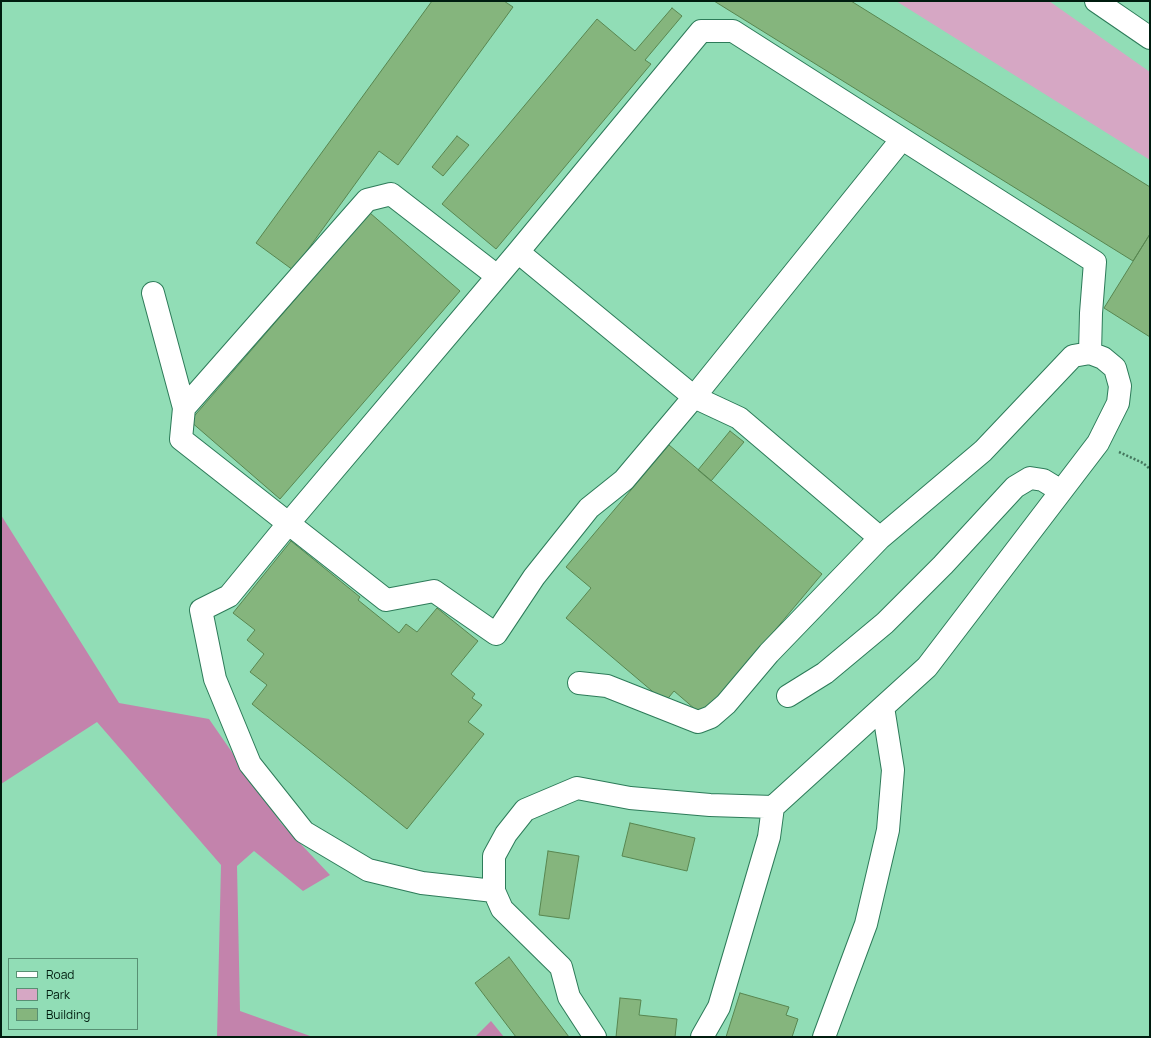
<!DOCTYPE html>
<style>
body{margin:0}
#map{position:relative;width:1151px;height:1038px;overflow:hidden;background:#91ddb6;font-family:Manrope,sans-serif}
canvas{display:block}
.frame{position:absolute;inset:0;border:2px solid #001c0f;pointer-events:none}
.legend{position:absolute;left:8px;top:958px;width:130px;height:72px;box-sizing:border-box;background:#91ddb6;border:1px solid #579073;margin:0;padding:5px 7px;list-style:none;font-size:12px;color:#001c0f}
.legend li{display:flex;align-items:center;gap:8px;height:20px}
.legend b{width:20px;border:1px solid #579073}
</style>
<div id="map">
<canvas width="1151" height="1038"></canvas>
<div class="frame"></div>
<ul class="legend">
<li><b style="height:5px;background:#fff"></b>Road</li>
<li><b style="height:11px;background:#d6a7c4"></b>Park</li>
<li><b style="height:11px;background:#85b57d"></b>Building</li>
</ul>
</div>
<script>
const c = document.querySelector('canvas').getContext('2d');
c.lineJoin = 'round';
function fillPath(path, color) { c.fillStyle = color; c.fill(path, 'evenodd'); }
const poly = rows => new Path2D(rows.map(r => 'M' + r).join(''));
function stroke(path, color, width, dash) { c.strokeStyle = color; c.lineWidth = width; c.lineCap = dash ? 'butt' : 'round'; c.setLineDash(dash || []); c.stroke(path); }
fillPath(poly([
 [896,1,1049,1,1150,72,1150,160]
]), '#d6a7c4');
fillPath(poly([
 [1,515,119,703,209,719,281,823,330,875,303,891,254,851,237,866,240,1011,313,1037,217,1037,221,865,97,722,1,784],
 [491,1021,504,1037,475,1037]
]), '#c383ac');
const building = poly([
 [432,1,504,1,513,7,398,165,379,151,293,270,256,243,432,1],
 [714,1,851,1,1150,187,1150,234,1133,261,714,1],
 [672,8,682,16,645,60,651,64,496,249,442,204,597,19,635,51,672,8],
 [457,136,469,145,443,176,432,167,457,136],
 [370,213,460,291,280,499,190,421,370,213],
 [1150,234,1150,337,1104,308,1150,234],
 [730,431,744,442,711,481,698,470,730,431],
 [669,445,822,574,703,716,674,691,665,702,566,618,591,588,566,567,669,445],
 [291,541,360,597,358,600,399,633,406,624,417,632,437,608,478,641,451,674,475,694,472,698,482,705,468,722,484,734,407,829,252,704,267,685,250,672,264,654,247,640,255,630,233,613,291,541],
 [630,823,695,838,687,871,622,856,630,823],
 [548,851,579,856,569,919,539,915,548,851],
 [509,957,569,1037,516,1037,475,983,509,957],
 [740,993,789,1007,786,1015,798,1019,792,1037,726,1037,740,993],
 [620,998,641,1000,639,1015,677,1019,675,1037,616,1037,620,998]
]);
fillPath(building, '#85b57d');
stroke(building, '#588650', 1);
const minor = poly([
 [1096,1,1150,38],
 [518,252,694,397,739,418,880,538,983,451,1073,356,1090,353,1103,358,1115,368,1120,386,1118,403,1098,443,927,667,773,807,769,837,719,1007,702,1037],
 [497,276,391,194,367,200,184,408,181,439,386,600,434,591,496,634,534,577,589,508,624,480,694,397,902,139],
 [153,293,184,408],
 [579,683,607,686,698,722,711,717,726,704,769,653,880,538],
 [788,696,825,673,885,623,943,565,1015,487,1030,478,1043,480,1061,491],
 [494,891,422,883,368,870,304,832,250,764,215,679,201,610,229,596,288,524,518,252,701,31,733,31,1095,262,1091,313,1090,353],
 [595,1037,569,997,561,967,502,909,494,891,494,856,506,834,525,810,577,788,630,798,710,805,773,807],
 [824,1037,866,924,888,830,893,770,883,707]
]);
stroke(minor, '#2d7b59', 24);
stroke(poly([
 [1119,452,1143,463,1150,469]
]), '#43755c', 2.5, [2, 2]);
stroke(minor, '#fff', 22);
</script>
